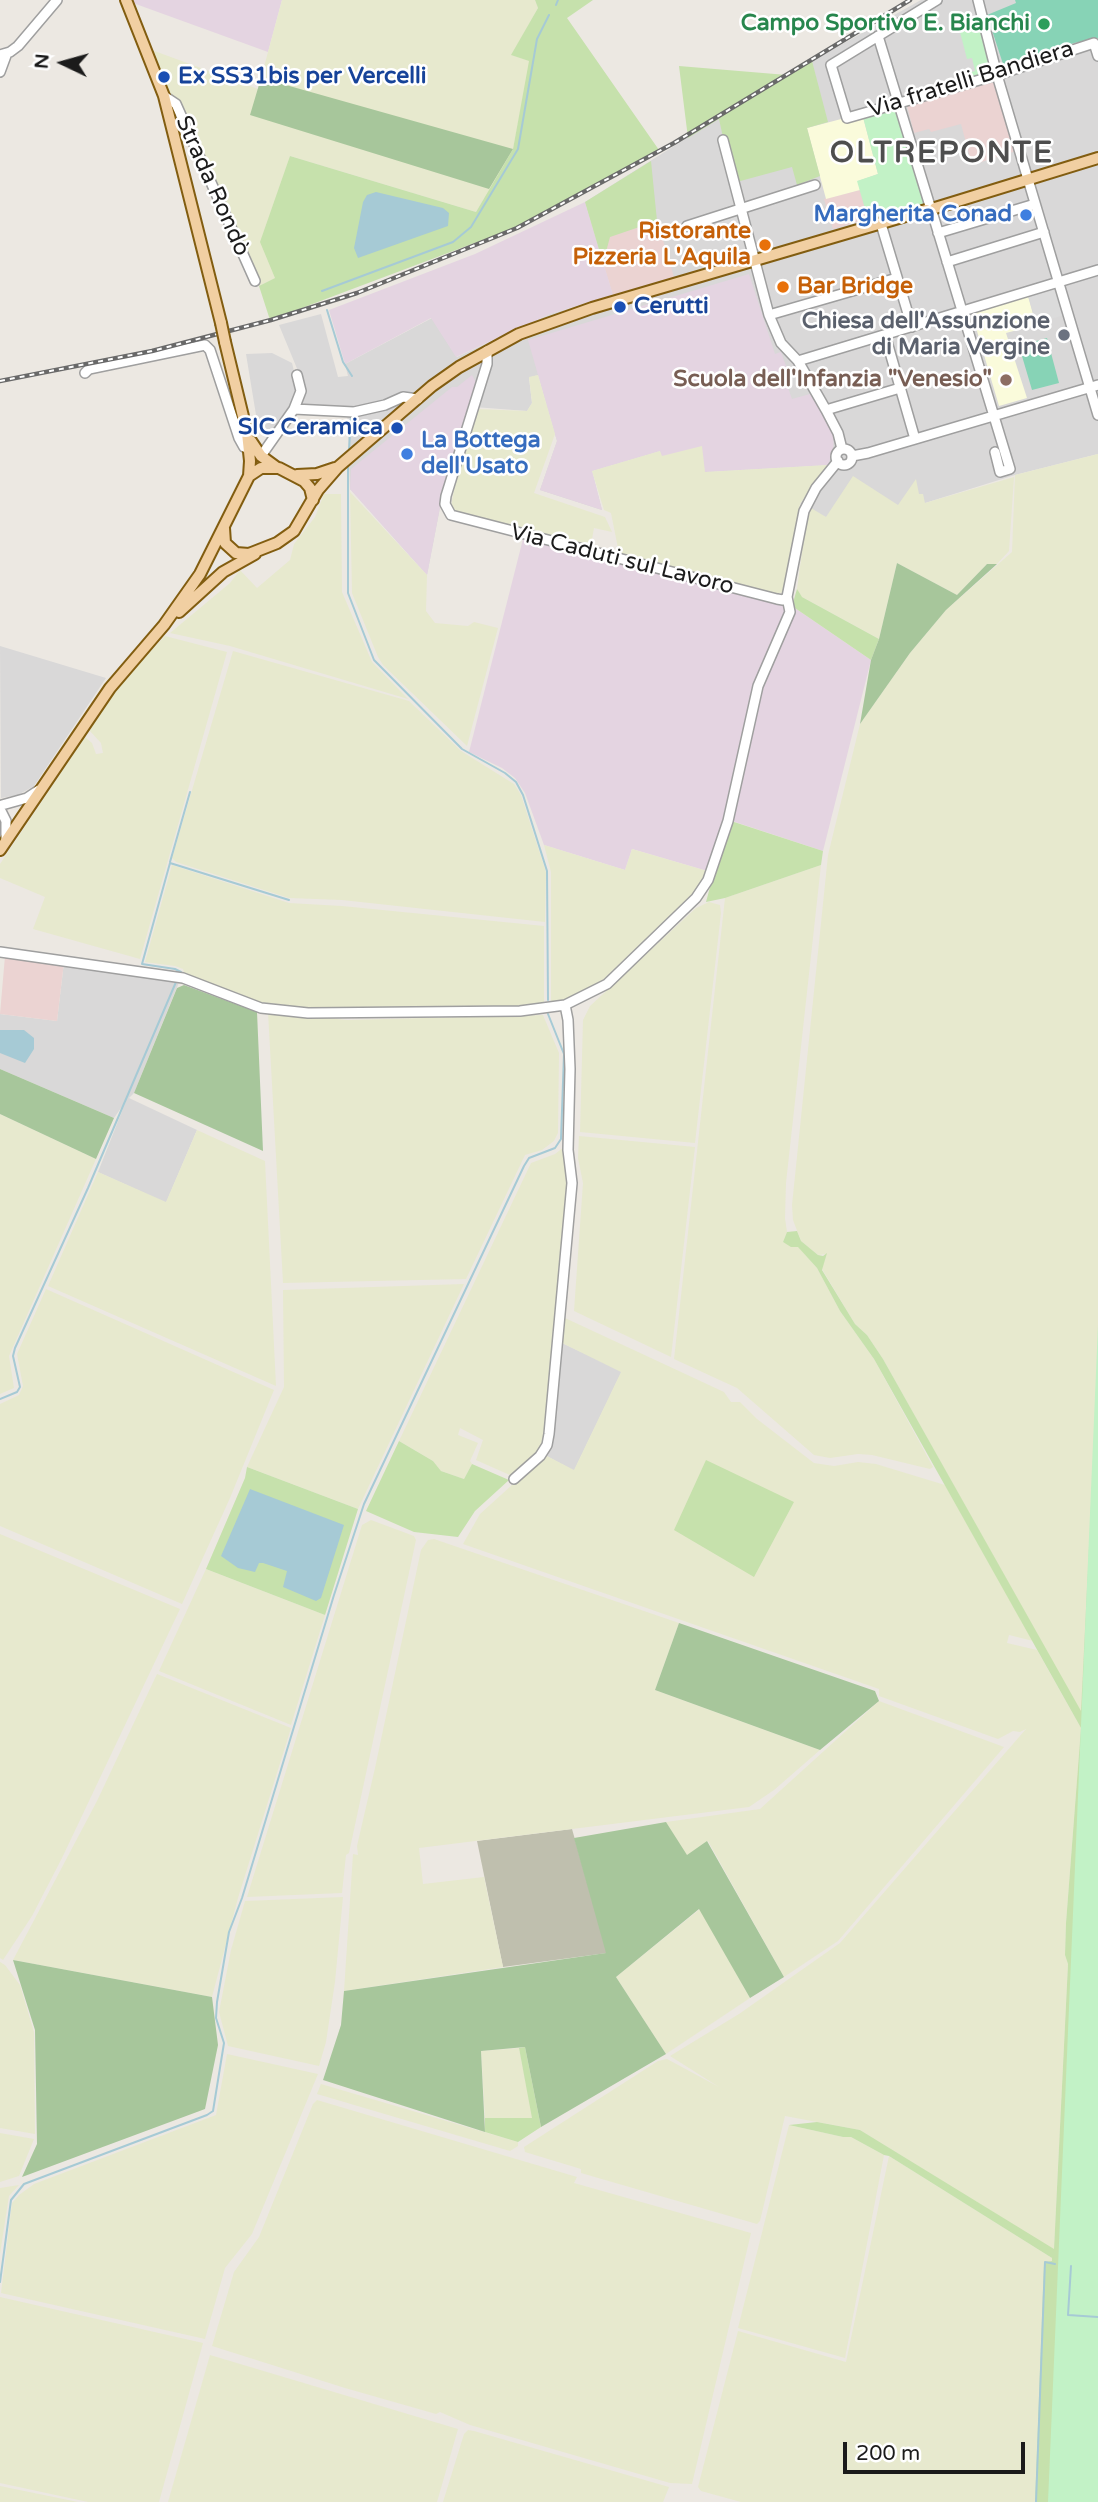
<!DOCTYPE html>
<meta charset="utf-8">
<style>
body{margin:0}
#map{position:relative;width:1098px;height:2502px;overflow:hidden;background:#ece8e2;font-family:"Varela Round",sans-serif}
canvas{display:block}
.north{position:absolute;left:28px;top:28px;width:70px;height:70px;-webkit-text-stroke:5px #fff;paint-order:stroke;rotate:275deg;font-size:19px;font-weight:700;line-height:28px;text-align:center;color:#1b1b1b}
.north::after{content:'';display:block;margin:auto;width:24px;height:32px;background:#1b1b1b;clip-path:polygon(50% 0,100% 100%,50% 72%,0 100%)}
.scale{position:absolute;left:843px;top:2442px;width:182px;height:32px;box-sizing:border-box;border:4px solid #1b1b1b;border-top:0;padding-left:9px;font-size:21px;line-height:24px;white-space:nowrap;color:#1b1b1b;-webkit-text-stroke:5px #fff;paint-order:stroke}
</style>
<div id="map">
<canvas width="1098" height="2502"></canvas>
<div class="north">N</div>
<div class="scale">200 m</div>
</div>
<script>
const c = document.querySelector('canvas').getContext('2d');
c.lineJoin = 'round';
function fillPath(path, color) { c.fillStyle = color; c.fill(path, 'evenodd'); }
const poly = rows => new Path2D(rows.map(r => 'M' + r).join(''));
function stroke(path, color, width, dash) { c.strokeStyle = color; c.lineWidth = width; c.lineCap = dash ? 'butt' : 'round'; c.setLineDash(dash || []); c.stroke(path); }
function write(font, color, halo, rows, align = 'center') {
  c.font = font + ' "Varela Round",sans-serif'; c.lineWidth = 5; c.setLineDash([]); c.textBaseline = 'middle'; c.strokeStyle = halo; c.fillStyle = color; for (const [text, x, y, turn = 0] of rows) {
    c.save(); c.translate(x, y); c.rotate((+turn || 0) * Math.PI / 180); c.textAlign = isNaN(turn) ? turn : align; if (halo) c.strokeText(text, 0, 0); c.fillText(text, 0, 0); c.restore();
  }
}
fillPath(poly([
 [921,0,1098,0,1098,454,1015,475,925,503,825,517,800,504,827,465,705,472,661,456,660,451,592,471,602,510,540,490,557,441,538,375,529,378,532,403,527,411,474,407,448,466,427,575,350,489,347,407,299,408,303,399,303,383,279,325,321,314,338,377,348,376,345,364,432,318,457,357,550,314,613,295,585,202,787,75],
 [272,353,292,363,297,383,297,397,272,437,259,433,246,354],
 [0,646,106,678,34,786,18,795,1,798],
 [64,962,180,980,134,1093,129,1098,197,1130,166,1203,98,1172,126,1101,114,1118,0,1069,0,1014,57,1021],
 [562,1343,622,1371,574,1471,545,1455]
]), '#d9d8d8');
fillPath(poly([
 [996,81,1016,151,972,165,961,124,931,132,929,129,914,133,907,106],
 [860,190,868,219,833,229,824,199],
 [657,220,674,277,613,295,603,263,609,237],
 [5,956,64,962,57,1021,0,1014]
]), '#ebd3d2');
fillPath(poly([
 [132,0,282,0,268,52,133,3],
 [585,202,613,295,550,314,456,357,431,318,345,364,329,310,475,254],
 [749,274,775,354,781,352,791,380,786,382,792,399,810,394,834,429,833,451,828,465,705,472,661,456,660,451,592,471,602,510,540,490,557,441,528,340],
 [472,375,478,386,474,407,448,466,427,575,350,489,351,469,452,387,457,387],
 [523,539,792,606,871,660,823,851,729,820,714,873,632,849,625,870,544,845,525,793,515,778,502,768,469,752]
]), '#e4d4e1');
fillPath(poly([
 [863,117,878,174,858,181,860,190,826,199,807,128,845,118],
 [1028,296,1036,325,1006,333,1027,398,999,406,972,314]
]), '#fafbdb');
fillPath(poly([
 [572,1829,607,1953,503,1967,477,1841]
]), '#bfbfae');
fillPath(poly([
 [282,0,535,0,538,8,512,55,530,61,513,149,476,212,290,156,275,278,259,286,178,100,164,90,149,49,258,89],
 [538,375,555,434,534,493,605,517,612,532,594,528,591,545,458,513,451,506,458,469,478,409,527,411,532,403,529,377],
 [702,446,705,472,828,465,800,504,787,589,784,592,775,594,619,553,611,513,604,510,592,471,660,451,662,456],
 [1098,454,1098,1362,1081,1713,883,1359,867,1335,855,1324,822,1269,826,1254,818,1255,801,1241,793,1220,792,1205,828,855,860,724,910,653,946,610,1012,552,1015,475],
 [853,476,898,505,916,479,919,494,923,494,925,503,1014,477,1009,551,997,564,987,564,957,595,897,563,879,639,802,597,798,594,797,589,805,530,811,508,826,517],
 [350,492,427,575,426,611,435,623,468,626,474,622,498,628,467,746,383,665,378,657,352,593],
 [324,494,341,494,342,592,372,662,408,699,230,646,170,633,230,583,240,570,257,588,290,560,294,544,315,517],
 [165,636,227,652,140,959,33,929,45,897,0,878,0,864,85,737,92,743,96,754,103,753,101,743,89,730,123,681],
 [233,651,409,701,461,751,514,784,521,795,546,872,545,922,342,900,289,898,176,862,172,858],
 [544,845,625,870,632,849,714,873,603,980,571,998,551,1002,551,872],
 [172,865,289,903,342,906,544,926,544,1003,517,1006,310,1008,259,1002,185,975,183,969,175,966,145,962],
 [821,865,786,1183,785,1218,787,1232,783,1242,798,1246,817,1268,840,1311,874,1359,933,1467,930,1469,872,1455,858,1454,830,1458,814,1455,737,1388,674,1359,725,898],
 [709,902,720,905,721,913,695,1143,580,1132,583,1020,590,1006,696,908],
 [268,1012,347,1020,543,1015,559,1053,558,1133,554,1141,542,1150,525,1155,466,1279,283,1283],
 [0,1114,96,1159,9,1356,14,1388,0,1394],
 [197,1130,265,1161,276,1386,48,1286,98,1172,166,1202],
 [579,1136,695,1147,671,1357,574,1311,583,1183,578,1158],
 [564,1147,567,1200,544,1442,541,1449,512,1476,476,1460,483,1440,460,1428,458,1435,478,1443,470,1461,472,1464,464,1479,441,1471,433,1461,399,1441,531,1163,555,1154],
 [464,1284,358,1509,247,1467,284,1387,283,1290],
 [46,1289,274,1390,230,1498,182,1604,0,1526,0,1404,19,1395,23,1386,17,1354],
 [565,1318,724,1392,731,1402,740,1402,757,1419,814,1463,834,1466,858,1462,876,1464,945,1485,1033,1641,1009,1635,1007,1643,1037,1650,1081,1728,1066,1923,1065,1955,1068,1964,1054,2250,860,2130,785,2116,760,2221,757,2224,581,2173,581,2169,525,2152,524,2147,658,2061,667,2059,719,2087,670,2056,739,2014,840,1943,1026,1729,1020,1732,1013,1731,998,1739,879,1696,879,1689,463,1544,480,1514,545,1455,574,1470,621,1372,562,1343],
 [371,1520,414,1536,416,1540,349,1853,346,1855,342,1893,247,1897,362,1525],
 [0,1534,180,1609,62,1858,32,1916,3,1960,0,1958],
 [434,1539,679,1623,655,1690,820,1750,774,1790,749,1807,419,1848,423,1884,484,1877,503,1967,344,1991,353,1854,358,1855,357,1846,375,1768,421,1550,428,1540],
 [206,1569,325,1615,291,1725,159,1671],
 [157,1674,291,1728,238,1898,212,1997,13,1960,97,1801],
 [879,1701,1004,1747,838,1941,784,1977,708,1841,687,1856,666,1822,760,1809],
 [343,1897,335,1982,326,2042,319,2066,228,2046,219,2012,231,1950,245,1901],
 [700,1909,750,1998,666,2054,616,1977],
 [0,1962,5,1965,20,1985,34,2032,35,2134,0,2128],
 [519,2048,533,2118,485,2118,481,2051],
 [227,2054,318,2074,252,2234,225,2268,205,2339,1,2293,12,2203,19,2195,34,2184,216,2115],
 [321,2084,518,2142,518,2146,510,2151,317,2094],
 [317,2100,577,2177,574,2183,751,2233,692,2484,670,2483,470,2425,440,2412,436,2414,345,2388,212,2346,234,2272,259,2237,313,2104],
 [789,2125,843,2137,851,2137,884,2155,845,2358,738,2328],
 [0,2133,34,2139,19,2176,0,2182],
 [889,2156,1052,2258,1052,2261,1044,2263,1035,2502,741,2502,701,2491,698,2487,738,2331,846,2362],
 [19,2185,9,2196,0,2254,0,2188],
 [0,2297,203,2343,159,2502,88,2502,0,2483],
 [210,2355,458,2429,437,2502,168,2502],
 [468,2430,474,2431,669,2487,663,2502,443,2502,464,2434],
 [0,2486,78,2502,0,2502]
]), '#e7e9ce');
fillPath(poly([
 [535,0,593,0,567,18,659,150,517,227,270,320,259,286,275,278,260,242,290,156,476,212,513,149,529,61,511,55,538,8],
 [812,61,828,122,807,128,820,176,797,185,792,167,733,183,719,119,688,138,679,66,787,75],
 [651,161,657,221,610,237,603,263,585,202],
 [797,589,802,597,879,639,871,660,792,606],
 [728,820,823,851,821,865,725,898,706,902],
 [797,1231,801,1241,818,1255,823,1256,827,1253,822,1270,855,1324,867,1335,883,1359,1081,1711,1098,1362,1098,2452,1062,2502,1035,2502,1044,2262,1052,2261,1052,2258,889,2156,884,2155,851,2137,843,2137,789,2125,817,2122,860,2130,1054,2249,1068,1964,1065,1955,1066,1923,1081,1728,874,1359,840,1311,817,1268,798,1247,791,1247,783,1242,787,1232],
 [399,1441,433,1461,441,1471,464,1479,472,1464,509,1480,475,1511,458,1537,414,1532,366,1511],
 [706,1460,794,1502,754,1577,674,1530],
 [247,1467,358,1509,325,1615,206,1569,245,1478],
 [525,2047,541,2127,518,2142,485,2132,485,2118,532,2118,519,2048]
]), '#c6e1ac');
fillPath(poly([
 [261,78,513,149,489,189,250,115],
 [897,563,957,595,987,564,997,564,946,610,910,653,860,724,871,660,879,639],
 [184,985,257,1012,263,1151,134,1093,177,988],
 [0,1069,114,1118,96,1159,0,1114],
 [679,1623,875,1691,879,1701,820,1750,655,1690],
 [666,1822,687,1855,707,1841,784,1977,750,1998,699,1909,616,1977,666,2054,541,2127,525,2047,481,2051,485,2132,323,2080,341,2025,344,1991,606,1953,574,1838],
 [13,1960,212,1997,218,2045,205,2109,22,2177,37,2144,35,2030]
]), '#a7c69b');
fillPath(poly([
 [980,26,991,71,957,81,956,77,975,71,972,58,967,59,960,32],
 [898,107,924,203,890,216,888,212,868,219,857,181,878,174,863,117],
 [1098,1325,1098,2502,1048,2502]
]), '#c2f2c6');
fillPath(poly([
 [1015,0,1098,0,1098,38,1074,43,1004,67,987,15,1016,3],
 [1047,338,1059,383,1032,390,1019,346]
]), '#87d3b6');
fillPath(poly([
 [737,215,743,236,719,243,713,223],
 [1057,288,1065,315,1036,323,1028,296]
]), '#dbdbdb');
fillPath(poly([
 [376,192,443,208,449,213,448,226,358,258,354,248,363,202,367,195],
 [0,1030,24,1030,34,1038,34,1049,25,1063,0,1053],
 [250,1489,344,1525,321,1598,316,1601,283,1587,287,1571,263,1563,259,1563,255,1572,238,1568,221,1556]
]), '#a6cad5');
stroke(poly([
 [556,5,558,0],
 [322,291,453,242,471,227,518,149,537,39,549,15],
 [327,310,343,362,352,376],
 [349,450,351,417],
 [348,466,348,593,374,660,462,749,505,773,516,782,523,795,547,871,548,1000],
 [170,862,190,792],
 [181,972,175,969,142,964,170,863,289,900],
 [0,1399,17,1392,20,1387,13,1356,15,1348,88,1188,176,982],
 [1071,2266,1068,2315,1098,2317],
 [0,2282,11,2200,24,2184,207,2115,213,2111,224,2043,216,2018,217,2002,229,1932,242,1898,334,1595,364,1504,524,1166,529,1158,555,1148,561,1139,564,1054,548,1014],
 [1036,2502,1045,2262,1055,2264]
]), '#a6cad5', 2);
const minor = poly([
 [937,0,831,65,847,118,997,75,1094,43,1098,56],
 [978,0,997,75,1098,415],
 [878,36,930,206],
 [0,55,10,52,18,46,57,0],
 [0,72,7,53],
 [164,96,176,104,255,281],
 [723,140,769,315,781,343,798,361,826,410,838,433,842,449],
 [933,215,1010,469,1000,472,995,452],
 [881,224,912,327],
 [687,226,815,185],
 [938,233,1035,204],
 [947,262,1044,232],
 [769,315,897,278],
 [885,335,915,439],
 [487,351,487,364,446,496,445,504,451,515,777,599,783,600,787,597],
 [798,361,1098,270],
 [85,373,89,369,205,345,210,350,239,438,244,447,253,451],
 [294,409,301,391,297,375],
 [826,410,900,388],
 '836 457a8 8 0 1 1 16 0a8 8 0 1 1-16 0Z',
 [261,456,294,409,354,412,385,405,403,397,418,399],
 [852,456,868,453,1098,385],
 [787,597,804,511,816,488,838,461],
 [2,805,27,798,39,790],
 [0,809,6,821,6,841],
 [0,952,183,978,261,1008,308,1013,520,1011,565,1005,607,984,696,898,708,880,728,821,758,686,790,612,787,597],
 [514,1479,540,1456,547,1445,549,1434,572,1183,568,1150,570,1069,568,1020,565,1005]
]);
const major = poly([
 [126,0,164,96,221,323],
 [935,208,1098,158],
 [225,342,247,433,250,461,249,476],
 [251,441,261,456,276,467],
 [297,475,317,474,335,468],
 [224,528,225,543,236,553,249,554,277,543,294,531,318,490,338,467,432,386,459,367,519,334,592,308,926,210],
 [179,612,223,572,255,554],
 [0,850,110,688,164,625,200,574,249,476,261,468,279,468,304,481,310,488,313,500]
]);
stroke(minor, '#9f9f9f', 12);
stroke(major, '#825d10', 14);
stroke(minor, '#fff', 9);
stroke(major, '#f1cfa2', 10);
const rail = poly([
 [0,381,152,351,271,320,357,293,517,228,674,143,910,0]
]);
stroke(rail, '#696969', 4.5);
stroke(rail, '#fff', 2, [5]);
const majorBridge = poly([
 [221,323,225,342]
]);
stroke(majorBridge, '#825d10', 14, []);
stroke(majorBridge, '#f1cfa2', 10);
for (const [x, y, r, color] of [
 [1044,24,7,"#2e9e5b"],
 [164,77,7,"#1a4fb4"],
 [1026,215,7,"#3f7fe0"],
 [765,245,7,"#e8710a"],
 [783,287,7,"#e8710a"],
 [620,307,7,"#1a4fb4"],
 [1064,335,7,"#6b7280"],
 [1006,380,7,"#8d6e63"],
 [397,428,7,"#1a4fb4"],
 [407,454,7,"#3f7fe0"]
]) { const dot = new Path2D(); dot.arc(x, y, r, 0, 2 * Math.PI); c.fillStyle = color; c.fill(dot); stroke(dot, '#fff', 2.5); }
write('bold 23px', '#27864d', '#fff', [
 ["Campo Sportivo E. Bianchi",1030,24]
], 'right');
write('bold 23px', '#164399', '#fff', [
 ["Ex SS31bis per Vercelli",178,77],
 ["Cerutti",634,307],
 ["SIC Ceramica",383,428,"right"]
], 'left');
write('23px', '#1b1b1b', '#fff', [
 ["Via fratelli Bandiera",971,80,-17],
 ["Strada Rondò",212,186,66],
 ["Via Caduti sul Lavoro",622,560,14]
]);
write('bold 23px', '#366cbe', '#fff', [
 ["Margherita Conad",1012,215],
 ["La Bottega",421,441,"left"],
 ["dell'Usato",421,467,"left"]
], 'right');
write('bold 23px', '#c56008', '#fff', [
 ["Ristorante",751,232],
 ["Pizzeria L'Aquila",751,258],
 ["Bar Bridge",797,287,"left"]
], 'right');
write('bold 23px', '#5b616d', '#fff', [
 ["Chiesa dell'Assunzione",1050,322],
 ["di Maria Vergine",1050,348]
], 'right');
write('bold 23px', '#785e54', '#fff', [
 ["Scuola dell'Infanzia \"Venesio\"",992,380]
], 'right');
c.letterSpacing = '2px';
write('bold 30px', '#4e4e4e', '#fff', [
 ["OLTREPONTE",942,154]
]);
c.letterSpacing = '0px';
</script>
